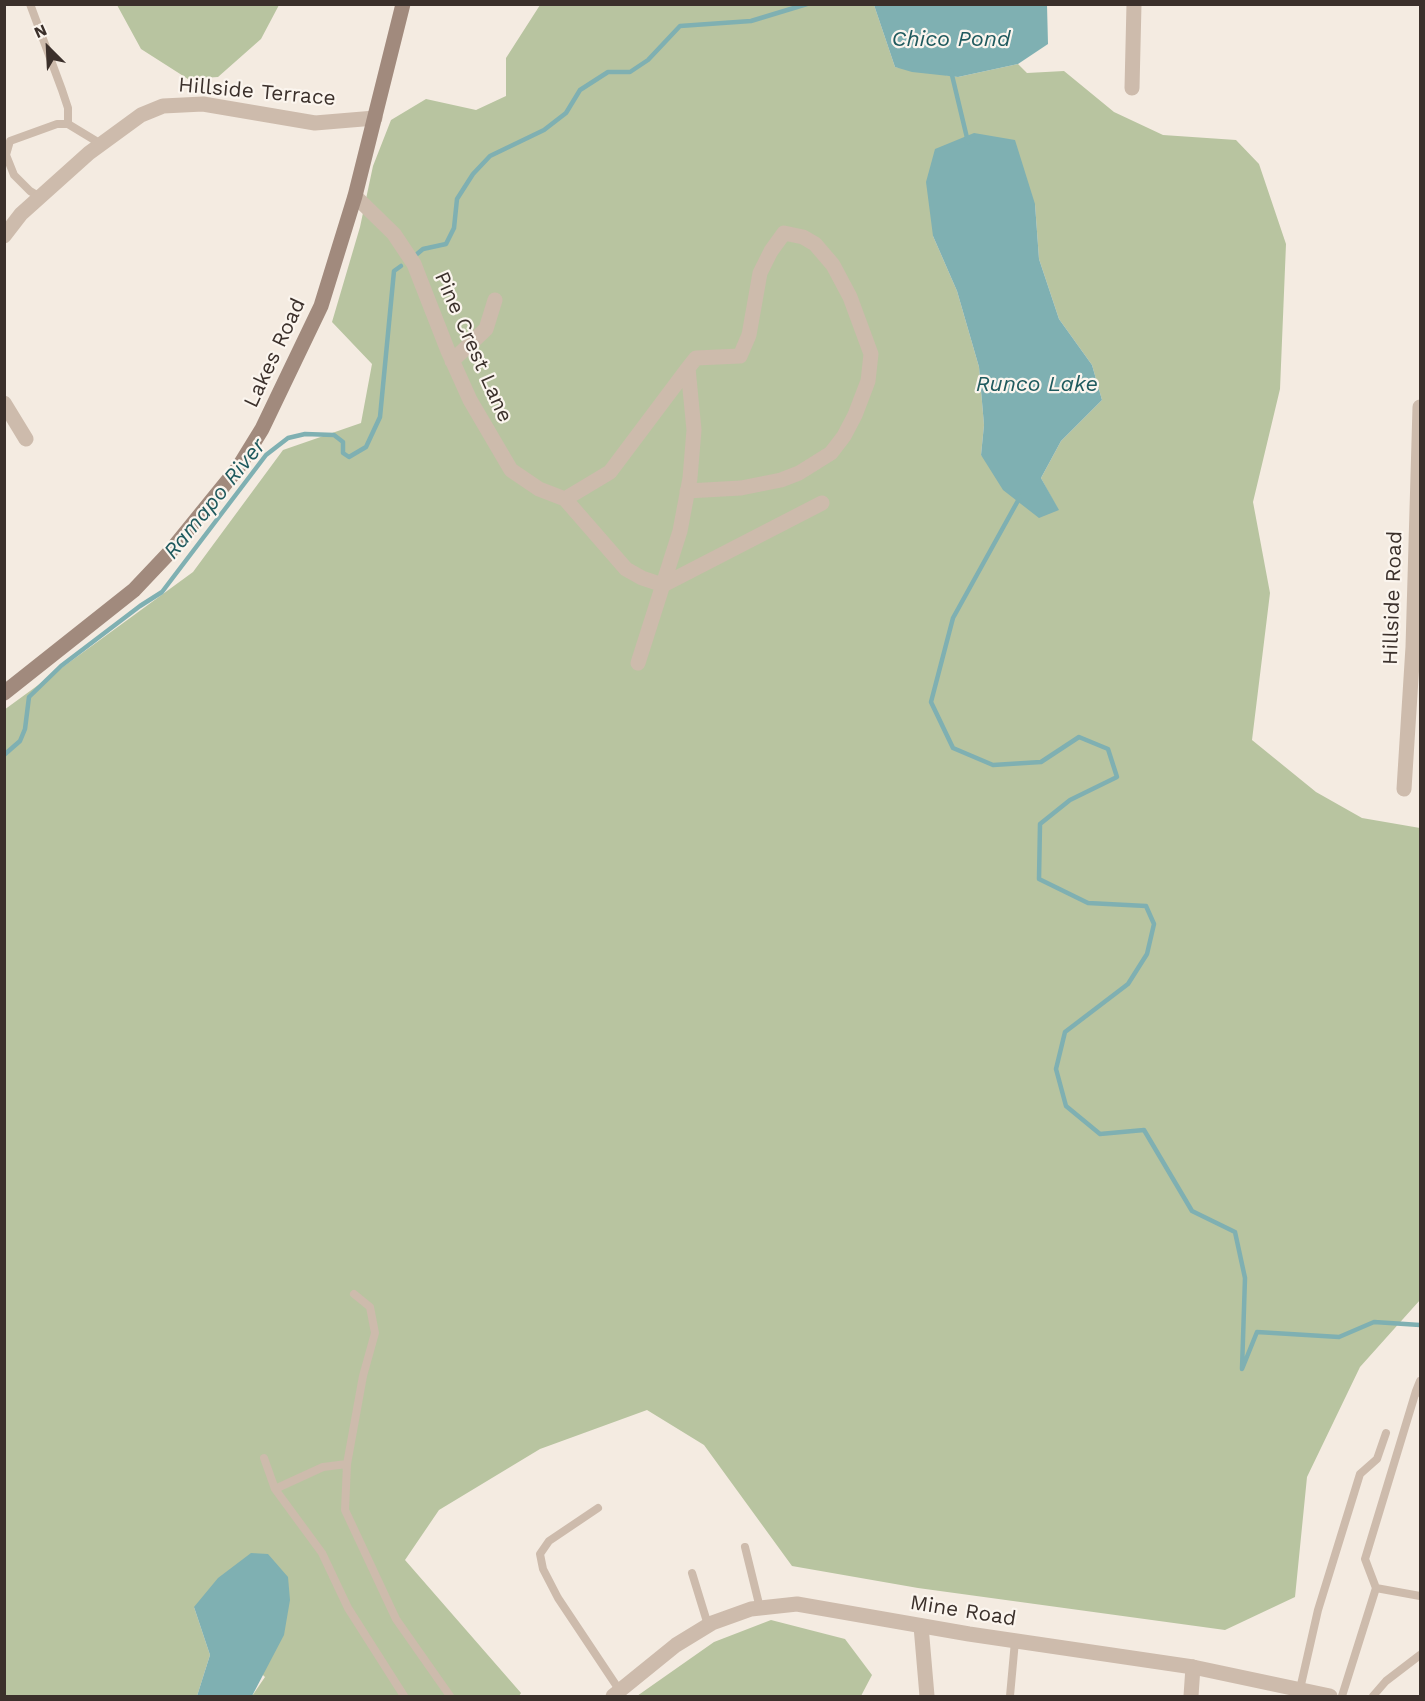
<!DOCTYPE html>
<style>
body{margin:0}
#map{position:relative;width:1425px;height:1701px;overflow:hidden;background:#f4ebe1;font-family:"Work Sans",sans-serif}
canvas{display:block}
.frame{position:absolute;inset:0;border:6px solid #3b302b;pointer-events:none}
.north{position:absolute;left:18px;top:18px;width:60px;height:60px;-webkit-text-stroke:4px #fbf5ee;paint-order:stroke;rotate:336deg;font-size:16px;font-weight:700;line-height:24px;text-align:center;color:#3b302b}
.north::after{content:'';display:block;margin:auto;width:21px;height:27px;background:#3b302b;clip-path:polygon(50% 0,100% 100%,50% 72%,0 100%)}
</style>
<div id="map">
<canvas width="1425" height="1701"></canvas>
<div class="frame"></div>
<div class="north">N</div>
</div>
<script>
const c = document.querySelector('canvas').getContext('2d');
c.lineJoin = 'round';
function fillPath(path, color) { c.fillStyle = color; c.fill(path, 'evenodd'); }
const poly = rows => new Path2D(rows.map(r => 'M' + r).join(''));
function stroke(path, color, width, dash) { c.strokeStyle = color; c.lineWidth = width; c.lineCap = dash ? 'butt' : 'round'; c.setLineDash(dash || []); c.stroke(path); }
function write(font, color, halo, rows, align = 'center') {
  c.font = font + ' "Work Sans",sans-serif'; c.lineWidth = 4.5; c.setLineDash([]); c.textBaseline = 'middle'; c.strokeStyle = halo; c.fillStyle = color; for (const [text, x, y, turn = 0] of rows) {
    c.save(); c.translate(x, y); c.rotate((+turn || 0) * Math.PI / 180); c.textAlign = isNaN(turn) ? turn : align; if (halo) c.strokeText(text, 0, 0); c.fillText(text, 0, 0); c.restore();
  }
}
fillPath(poly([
 [117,5,279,5,261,39,218,77,188,79,141,49],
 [540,5,874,5,895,67,958,77,1018,64,1027,73,1064,71,1114,112,1163,135,1236,140,1259,164,1286,244,1280,389,1253,502,1270,593,1252,740,1316,792,1362,818,1420,828,1420,1300,1360,1367,1307,1477,1295,1597,1225,1630,918,1588,792,1566,704,1445,647,1410,540,1449,439,1510,405,1560,521,1693,519,1696,252,1696,265,1677,194,1607,210,1655,197,1696,5,1696,4,710,193,572,283,450,361,423,372,364,332,322,360,227,373,166,391,120,426,99,476,110,506,96,506,58],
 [1035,204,1039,259,1059,319,1092,365,1102,400,1061,441,1041,478,1058,510,981,455,984,425,979,367,957,291,933,236],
 [771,1620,845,1639,872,1675,861,1696,637,1696,714,1642]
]), '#b8c4a0');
fillPath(poly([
 [874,5,1047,5,1048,44,1018,64,958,77,912,72,895,67],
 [974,133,1015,140,1035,204,1039,259,1059,319,1092,365,1102,400,1061,441,1041,478,1059,510,1039,518,1003,490,981,455,984,425,979,367,957,291,933,236,926,182,935,149],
 [251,1553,268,1554,288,1577,290,1600,284,1635,252,1696,197,1696,210,1655,194,1607,218,1578]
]), '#7fb0b2');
stroke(poly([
 [951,71,968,142],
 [417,254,423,249,446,244,454,228,457,199,473,174,490,156,544,130,566,113,580,90,608,72,630,72,648,60,680,26,751,21,807,4],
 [1020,497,953,618,931,702,953,748,993,765,1041,762,1079,737,1108,749,1117,777,1070,800,1040,824,1039,879,1088,903,1146,906,1154,924,1147,954,1128,984,1065,1032,1056,1069,1066,1106,1100,1134,1144,1130,1192,1211,1235,1232,1245,1278,1242,1369,1257,1332,1339,1337,1374,1322,1420,1325],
 [4,755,20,741,25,729,29,697,61,666,140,606,162,592,266,455,288,438,305,434,334,435,343,442,343,453,349,457,366,447,380,417,394,271,401,266]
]), '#7fb0b2', 4.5);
stroke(poly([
 [30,4,62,90,68,108,68,124],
 [40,197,30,191,14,175,6,155,10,141,57,124,68,124,101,144],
 [354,1294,370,1307,375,1333,363,1376,347,1464,345,1510,396,1619,450,1696],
 [1416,1391,1420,1381],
 [264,1458,275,1489,322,1553,348,1608,404,1696],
 [275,1489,323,1467,347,1464],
 [598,1508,549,1541,540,1554,543,1569,558,1598,620,1691],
 [745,1547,760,1608],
 [692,1573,708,1625],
 [1376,1588,1420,1596],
 [1300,1689,1318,1610,1360,1474,1377,1459,1386,1433],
 [1010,1696,1015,1641],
 [1342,1696,1376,1588,1365,1559,1416,1391,1420,1393],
 [1373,1696,1386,1681,1420,1655]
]), '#cdbbac', 8);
stroke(poly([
 [1132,88,1134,4],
 [355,196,394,234,414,264,448,351,470,400,511,470,539,489,565,499,626,569,642,578,663,585,822,503],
 [4,236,21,214,89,153,141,115,163,106,203,104,315,123,375,118],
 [452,361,486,329,495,300],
 [4,403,26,439],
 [565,499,610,472,688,368],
 [638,663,680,531,690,478,694,430,688,368,696,358,740,356,749,335,760,273,771,251,784,233,803,237,815,244,833,265,850,297,871,354,868,381,855,415,844,436,831,453,799,473,781,480,741,488,687,491],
 [1404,789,1413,647,1420,407],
 [921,1626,927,1696],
 [1191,1696,1193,1667]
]), '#cdbbac', 15);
stroke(poly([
 [613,1696,676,1645,712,1623,751,1609,797,1604,969,1634,1193,1667,1330,1696]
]), '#cdbbac', 15);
stroke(poly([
 [4,693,134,590,169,553,238,468,262,429,321,306,355,196,403,4]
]), '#a18a7d', 15);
write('21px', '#3b302b', '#fbf5ee', [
 ["Hillside Terrace",257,92,5],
 ["Pine Crest Lane",473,347,66],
 ["Lakes Road",275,353,-65],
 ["Hillside Road",1393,598,-88],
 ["Mine Road",963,1611,9]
]);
write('italic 22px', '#1f5a5e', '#fbf5ee', [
 ["Chico Pond",951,40],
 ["Runco Lake",1037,385],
 ["Ramapo River",215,499,-51]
]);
</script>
